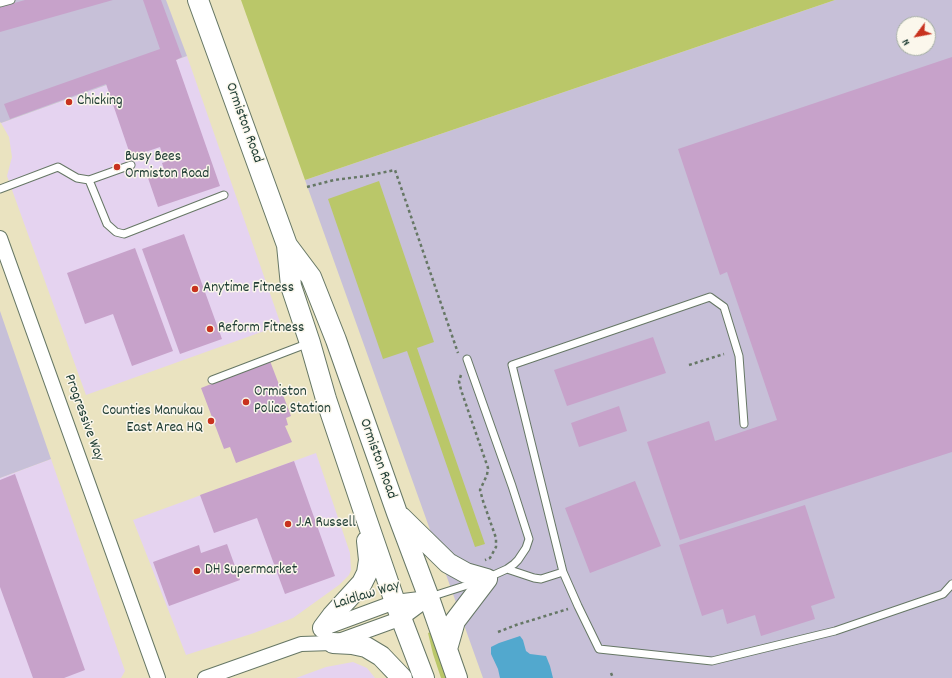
<!DOCTYPE html>
<style>
body{margin:0}
#map{position:relative;width:952px;height:678px;overflow:hidden;background:#eae3c0;font-family:Dekko,sans-serif}
canvas{display:block}
.north{position:absolute;left:896px;top:16px;width:40px;height:40px;box-sizing:border-box;background:#fbf7ec;border:1px solid #a3ada2;border-radius:50%;rotate:238deg;font-size:11px;font-weight:700;line-height:16px;text-align:center;color:#1f3d34}
.north::after{content:'';display:block;margin:auto;width:14px;height:18px;background:#c8321e;clip-path:polygon(50% 0,100% 100%,50% 72%,0 100%)}
</style>
<div id="map">
<canvas width="952" height="678"></canvas>
<div class="north">N</div>
</div>
<script>
const c = document.querySelector('canvas').getContext('2d');
c.lineJoin = 'round';
function fillPath(path, color) { c.fillStyle = color; c.fill(path, 'evenodd'); }
const poly = rows => new Path2D(rows.map(r => 'M' + r).join(''));
function stroke(path, color, width, dash) { c.strokeStyle = color; c.lineWidth = width; c.lineCap = dash ? 'butt' : 'round'; c.setLineDash(dash || []); c.stroke(path); }
function write(font, color, halo, rows, align = 'center') {
  c.font = font + ' Dekko,sans-serif'; c.lineWidth = 3; c.setLineDash([]); c.textBaseline = 'middle'; c.strokeStyle = halo; c.fillStyle = color; for (const [text, x, y, turn = 0] of rows) {
    c.save(); c.translate(x, y); c.rotate((+turn || 0) * Math.PI / 180); c.textAlign = isNaN(turn) ? turn : align; if (halo) c.strokeText(text, 0, 0); c.fillText(text, 0, 0); c.restore();
  }
}
fillPath(poly([
 [187,56,281,325,86,395,7,176,12,157,9,137,1,123],
 [316,453,350,553,351,570,349,575,339,585,293,618,254,633,186,655,133,520],
 [51,459,125,671,121,678,0,678,0,478],
 [353,662,367,668,375,678,296,678,326,667]
]), '#e5d3f0');
fillPath(poly([
 [0,0,166,0,187,56,1,123,0,122],
 [835,0,952,0,952,678,483,678,305,180],
 [904,24,928,24,928,48,904,48],
 [0,311,51,459,0,478]
]), '#c7c0d8');
fillPath(poly([
 [241,0,835,0,305,180],
 [379,181,434,342,417,348,485,544,475,547,407,351,383,359,328,199],
 [431,632,447,678,441,678,433,654,428,633]
]), '#bac769');
fillPath(poly([
 [520,636,523,640,526,651,530,654,546,656,550,666,553,678,500,678,498,669,491,654,491,647,499,643]
]), '#52a8ce');
fillPath(poly([
 [25,0,113,0,0,32,0,7],
 [143,0,161,0,182,57,176,60,220,186,158,207,148,178,165,172,162,163,165,162,160,147,131,157,106,84,10,119,4,104,160,49],
 [952,57,952,452,680,540,647,442,709,421,715,441,777,420,727,272,720,275,678,149],
 [184,234,222,339,180,354,142,249],
 [135,248,173,351,132,366,113,314,85,324,67,273],
 [653,337,666,373,567,406,554,370],
 [270,361,291,416,286,418,288,425,285,426,292,442,236,463,230,447,224,449,201,388],
 [619,406,627,431,579,447,571,423],
 [294,461,335,576,285,594,257,518,214,533,200,495],
 [15,474,85,670,64,678,33,678,0,587,0,480],
 [635,481,661,546,590,573,565,508],
 [805,505,835,598,811,606,815,619,761,636,755,615,727,624,723,609,702,616,679,545],
 [227,544,240,580,169,606,153,562,199,545,201,553]
]), '#c7a2ca');
const service = poly([
 [0,3,11,0],
 [89,180,107,224,116,232,124,234,224,195],
 [0,189,58,167,77,178,89,180,131,165],
 [467,359,512,486,529,539,526,548,518,560,514,564,507,569,487,578],
 [212,380,309,343],
 [507,569,534,578,541,579,563,572,578,606,599,649,712,661,835,631,943,594,952,584],
 [563,572,512,365,710,297,724,307,739,356,744,424],
 [430,597,477,582]
]);
const minor = poly([
 [0,238,158,678],
 [322,629,395,602,428,598],
 [205,678,301,644,333,643,402,618,429,598]
]);
const secondary = poly([
 [198,0,287,245,291,286,310,343,326,399,364,512,395,602,424,678],
 [287,245,311,277,336,340,397,513,429,598,457,678],
 [401,517,448,563,466,573,487,579,455,621,447,649],
 [323,628,332,616,362,583,367,573,369,560,367,541],
 [333,643,352,644,366,647,381,656,402,678]
]);
stroke(service, '#667765', 9);
stroke(minor, '#667765', 16);
stroke(secondary, '#667765', 22);
stroke(poly([
 [307,187,334,180,366,176,395,170,458,353],
 [689,365,724,354],
 [461,375,459,381,461,390,488,468,487,475,480,490,483,501,496,538,496,547,490,558,485,560],
 [498,632,516,625,568,609],
 [611,673,613,678]
]), '#667765', 2.5, [3, 3]);
stroke(service, '#fff', 7);
stroke(minor, '#fff', 14);
stroke(secondary, '#fff', 20);
for (const [x, y, r, color] of [
 [69,102,4,"#c8321e"],
 [117,167,4,"#c8321e"],
 [195,289,4,"#c8321e"],
 [210,329,4,"#c8321e"],
 [246,402,4,"#c8321e"],
 [211,421,4,"#c8321e"],
 [288,524,4,"#c8321e"],
 [197,571,4,"#c8321e"]
]) { const dot = new Path2D(); dot.arc(x, y, r, 0, 2 * Math.PI); c.fillStyle = color; c.fill(dot); stroke(dot, '#fbf7ec', 1.5); }
write('15px', '#1f3d34', '#fbf7ec', [
 ["Chicking",77,102],
 ["Busy Bees",125,158],
 ["Ormiston Road",125,175],
 ["Anytime Fitness",203,289],
 ["Reform Fitness",218,329],
 ["Ormiston",254,393],
 ["Police Station",254,410],
 ["Counties Manukau",203,412,"right"],
 ["East Area HQ",203,429,"right"],
 ["J.A Russell",296,524],
 ["DH Supermarket",205,571]
], 'left');
write('15px', '#1f3d34', '#fbf7ec', [
 ["Ormiston Road",243,123,70],
 ["Progressive Way",83,418,70],
 ["Ormiston Road",377,459,70],
 ["Laidlaw Way",367,596,-17]
]);
</script>
